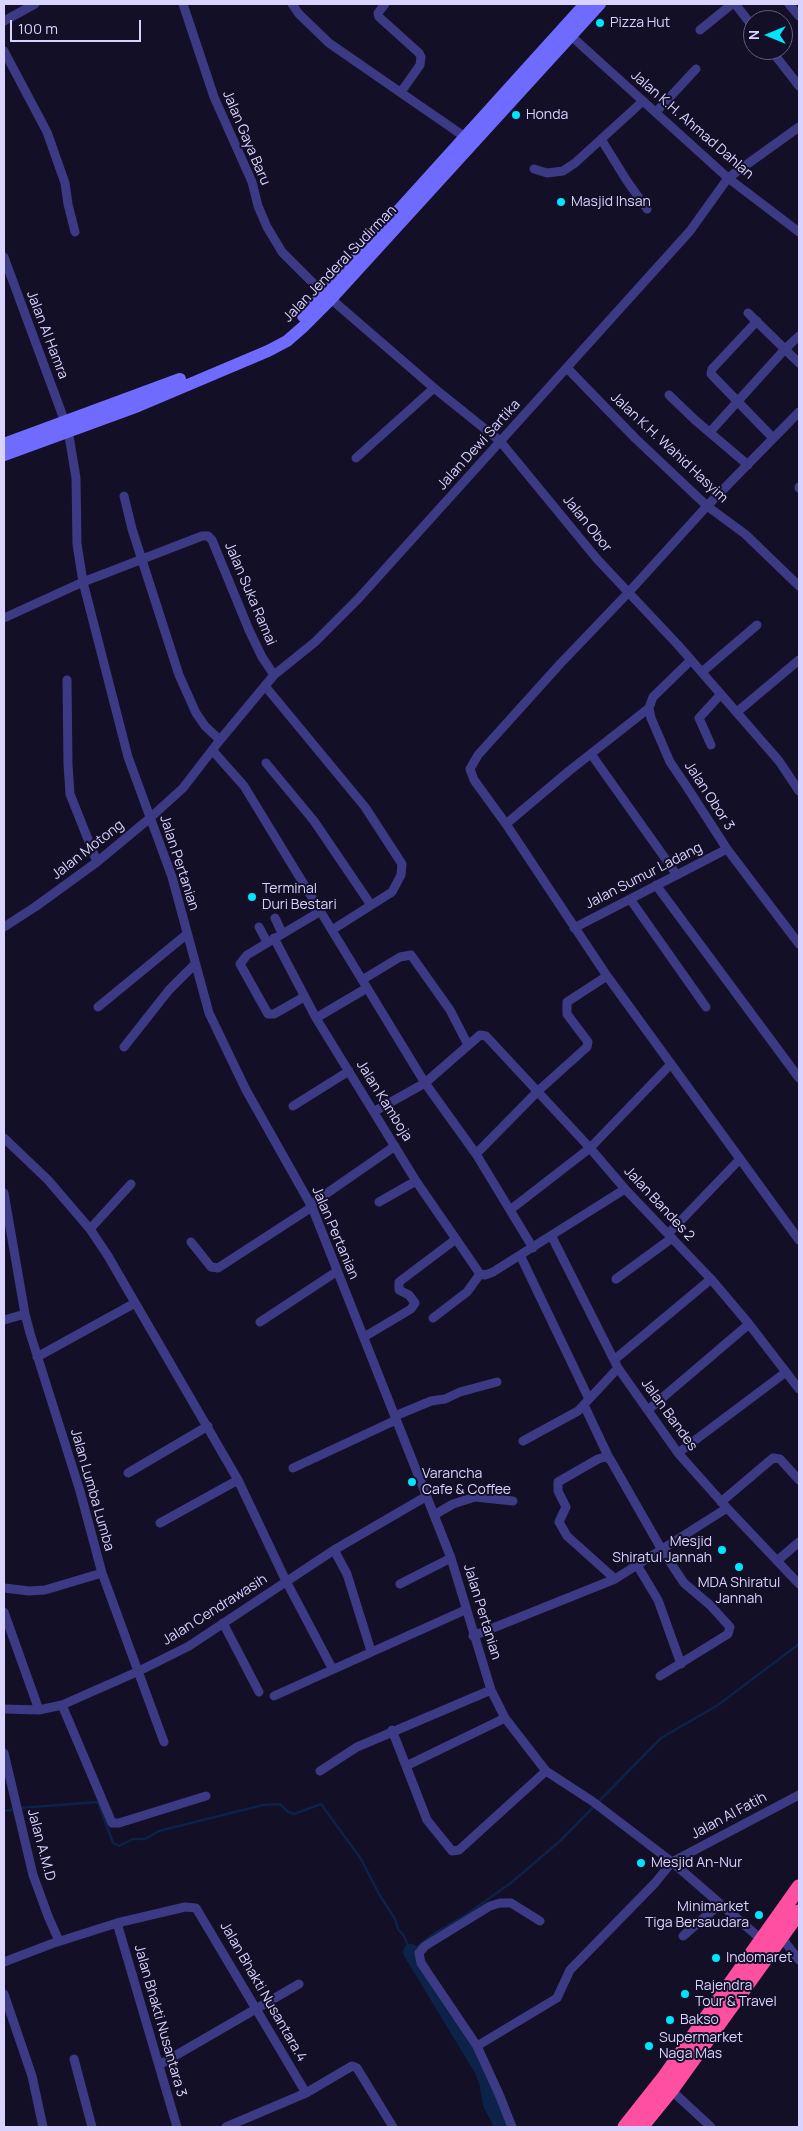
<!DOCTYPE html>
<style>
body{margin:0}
#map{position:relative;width:803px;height:2131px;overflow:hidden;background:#130f26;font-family:Manrope,sans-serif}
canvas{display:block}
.frame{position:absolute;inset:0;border:5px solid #d9d4ff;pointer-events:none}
.north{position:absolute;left:743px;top:10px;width:50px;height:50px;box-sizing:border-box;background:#130f26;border:1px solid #625e7d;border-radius:50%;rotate:270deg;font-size:14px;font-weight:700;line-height:20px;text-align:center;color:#d9d4ff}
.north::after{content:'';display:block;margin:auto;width:18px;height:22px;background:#00e5ff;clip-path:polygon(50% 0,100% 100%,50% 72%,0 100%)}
.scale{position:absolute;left:10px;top:20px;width:131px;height:22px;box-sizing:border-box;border:2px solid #d9d4ff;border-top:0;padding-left:6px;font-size:15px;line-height:18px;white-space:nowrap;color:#d9d4ff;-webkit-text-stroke:4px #130f26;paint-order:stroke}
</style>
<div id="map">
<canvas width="803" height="2131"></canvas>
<div class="frame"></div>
<div class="north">N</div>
<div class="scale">100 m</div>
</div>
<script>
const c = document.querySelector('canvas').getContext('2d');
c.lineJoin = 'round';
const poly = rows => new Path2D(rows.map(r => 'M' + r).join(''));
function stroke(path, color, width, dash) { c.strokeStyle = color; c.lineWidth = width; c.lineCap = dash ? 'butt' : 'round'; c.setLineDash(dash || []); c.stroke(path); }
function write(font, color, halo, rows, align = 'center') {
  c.font = font + ' Manrope,sans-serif'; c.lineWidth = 4; c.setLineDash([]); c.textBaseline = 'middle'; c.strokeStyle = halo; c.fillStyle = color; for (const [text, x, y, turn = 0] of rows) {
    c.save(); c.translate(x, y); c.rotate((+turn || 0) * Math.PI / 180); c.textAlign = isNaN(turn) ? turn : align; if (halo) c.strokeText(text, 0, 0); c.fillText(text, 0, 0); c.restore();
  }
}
stroke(poly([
 [20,1808,98,1802,113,1843,119,1846,133,1839,145,1839,159,1831,263,1805,280,1804,288,1812,294,1814,321,1804,361,1859,379,1894,395,1919,398,1929,404,1936,411,1952,435,1933,466,1915,512,1882,560,1841,661,1738,718,1705,799,1644],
 [4,1811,15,1809]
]), '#0c2248', 2.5);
stroke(poly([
 [411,1952,482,2069,487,2082,491,2104,503,2127]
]), '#0c2248', 16);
stroke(poly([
 [183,4,214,97,252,182,258,206,267,227,282,252,323,293],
 [292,4,299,14,329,43,465,137],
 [385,4,378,13,379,17,419,53,421,57,420,65,401,92],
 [789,4,799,16],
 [4,21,35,4],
 [700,30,732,4,736,5,753,27],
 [570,35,728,178,799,232],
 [771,50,799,86],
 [4,51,47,132,65,183,68,204,75,232],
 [656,112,696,69],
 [601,139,627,181,647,209],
 [534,169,547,173,563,171,575,163,643,101],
 [4,257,65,422],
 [331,299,434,388,500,441,597,559,678,645,779,761,799,791],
 [748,313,799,363],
 [757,321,712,369,711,374,773,438],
 [567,368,635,438,707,506,745,534,799,586],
 [669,395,695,420,748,465],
 [799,412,707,506,628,593,560,664,478,755,470,769,474,780,506,824,607,976,799,1240],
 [68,430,76,478,77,544,83,582,128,757,172,877,209,1013,246,1090,312,1207,451,1558,491,1690,505,1718,546,1771,592,1801,672,1862,762,1940],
 [710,432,785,349,799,336],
 [356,458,434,388],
 [799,487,799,488],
 [124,496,132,529,179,675,196,713,205,726,220,740],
 [4,618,83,582,202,536,208,536,212,540,249,630,262,657,274,675],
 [691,660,653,697,649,708,651,718,670,762,685,784,727,849,799,944],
 [702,672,757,625],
 [67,680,68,764,70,794,97,862],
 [265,686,365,807,402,864,401,875,392,892,332,930],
 [737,712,799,660],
 [711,745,699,718,721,694],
 [213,751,244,786,425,1083,476,1154,533,1248],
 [591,754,677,875],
 [266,763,314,821,371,905],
 [506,824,569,771,649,708],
 [656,885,799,1078],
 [630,899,706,1007],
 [275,918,282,933],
 [4,927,35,907,97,862,150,818,183,788,220,740,274,675,315,642,358,599,690,231,728,178,799,127],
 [259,927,267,942],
 [574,928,727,849],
 [274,938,316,1018,416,1181,480,1274],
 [362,980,400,957,411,955,450,1010,468,1045],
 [304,997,274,1014,268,1014,240,964,247,955,321,911],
 [98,1007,187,934],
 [316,1018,367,988],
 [124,1047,169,990,195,964],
 [293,1106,349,1071],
 [375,1111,425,1083,480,1035,486,1036,590,1148,625,1189,711,1279,749,1324,799,1389],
 [4,1138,48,1180,90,1229,108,1256,238,1480,286,1581,332,1668],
 [476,1154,538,1091,587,1047,588,1042,567,1014,567,1002,607,976],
 [4,1193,25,1314,4,1320],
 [379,1202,416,1181],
 [310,1205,395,1146],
 [510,1210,590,1148,671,1064],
 [90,1229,131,1184],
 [668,1234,740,1159],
 [552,1237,618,1368,678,1453,727,1508,799,1584],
 [191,1242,211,1267,218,1268,312,1207],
 [520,1255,589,1399],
 [480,1274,485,1275,493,1272,625,1189],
 [616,1279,672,1238],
 [25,1314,30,1333,80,1491,102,1573,164,1742],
 [433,1318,467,1292,480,1274],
 [260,1322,336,1272],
 [364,1337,411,1309,415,1303,409,1295,399,1290,399,1282,456,1239],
 [37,1357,135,1303],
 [614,1360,711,1279],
 [584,1405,609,1458],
 [648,1410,749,1324],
 [395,1416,431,1401,445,1399,460,1392,497,1382],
 [523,1441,578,1411,618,1368],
 [678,1453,786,1372],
 [293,1468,396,1420],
 [128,1473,208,1426],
 [721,1502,773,1458,780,1459,799,1480],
 [434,1515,453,1504,475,1497,513,1501],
 [160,1523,238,1480],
 [334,1550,347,1574,371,1651],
 [777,1561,799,1542],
 [637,1565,658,1600,681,1664],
 [615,1579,567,1536,559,1522,566,1507,558,1491,558,1482,598,1459,605,1457,610,1459,662,1550,684,1583,710,1605,730,1627,728,1634,660,1676],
 [400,1584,451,1558],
 [4,1588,29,1591,45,1590,102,1573],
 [4,1612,39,1710],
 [223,1623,259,1692],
 [473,1636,615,1579,727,1508],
 [274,1696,465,1610],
 [62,1705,112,1823,119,1823,206,1796],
 [4,1709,39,1710,62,1705,139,1671,189,1646,334,1550,427,1496],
 [392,1730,427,1820,452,1851,459,1850,546,1771],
 [4,1753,33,1875,48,1916,59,1941],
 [406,1766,505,1718],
 [320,1771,357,1747,491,1690],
 [117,1923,177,2127],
 [683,1936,720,1904],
 [781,1937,799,1960],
 [4,1962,51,1944,117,1923,185,1907,196,1908,306,2093],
 [4,1994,32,2076,43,2127],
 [477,2046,557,1998,570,1970,655,1883,672,1862,799,1795],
 [74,2059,92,2127],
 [159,2065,299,1984],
 [671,2090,711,2127],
 [226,2127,306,2093,352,2066,357,2068,393,2127],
 [512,2127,499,2094,477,2046,421,1963,419,1953,425,1946,490,1906,500,1903,511,1903,540,1921]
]), '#3d3a85', 9);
stroke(poly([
 [303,316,585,4],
 [4,444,180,379],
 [4,455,138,406,268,351,287,341,303,327,331,299,600,4]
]), '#6f6bff', 12);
stroke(poly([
 [625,2127,663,2079,799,1887],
 [641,2127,671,2090,799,1912]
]), '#ff4fa3', 15);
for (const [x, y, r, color] of [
 [600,23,5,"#00e5ff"],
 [516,115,5,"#00e5ff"],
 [561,202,5,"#00e5ff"],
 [252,897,5,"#00e5ff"],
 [412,1482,5,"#00e5ff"],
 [722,1550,5,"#00e5ff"],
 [739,1567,5,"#00e5ff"],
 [641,1863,5,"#00e5ff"],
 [759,1915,5,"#00e5ff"],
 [716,1958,5,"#00e5ff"],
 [685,1994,5,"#00e5ff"],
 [670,2020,5,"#00e5ff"],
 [649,2046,5,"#00e5ff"]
]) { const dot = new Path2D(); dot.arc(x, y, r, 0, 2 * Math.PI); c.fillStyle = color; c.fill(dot); stroke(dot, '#130f26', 2); }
write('14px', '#d9d4ff', '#130f26', [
 ["Pizza Hut",610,23],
 ["Honda",526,115],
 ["Masjid Ihsan",571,202],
 ["Terminal",262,889],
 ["Duri Bestari",262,905],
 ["Varancha",422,1474],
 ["Cafe & Coffee",422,1490],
 ["Mesjid",712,1542,"right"],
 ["Shiratul Jannah",712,1558,"right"],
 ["MDA Shiratul",739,1583,"center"],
 ["Jannah",739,1599,"center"],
 ["Mesjid An-Nur",651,1863],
 ["Minimarket",749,1907,"right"],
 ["Tiga Bersaudara",749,1923,"right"],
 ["Indomaret",726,1958],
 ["Rajendra",695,1986],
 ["Tour & Travel",695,2002],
 ["Bakso",680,2020],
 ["Supermarket",659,2038],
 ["Naga Mas",659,2054]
], 'left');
write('14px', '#d9d4ff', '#130f26', [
 ["Jalan K.H. Ahmad Dahlan",692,125,41],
 ["Jalan Gaya Baru",246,138,67],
 ["Jalan Jenderal Sudirman",340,264,-46],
 ["Jalan Al Hamra",47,335,69],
 ["Jalan Dewi Sartika",479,445,-48],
 ["Jalan K.H. Wahid Hasyim",669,448,43],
 ["Jalan Obor",587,524,51],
 ["Jalan Suka Ramai",250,594,67],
 ["Jalan Obor 3",709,796,57],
 ["Jalan Motong",88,850,-38],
 ["Jalan Pertanian",179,863,72],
 ["Jalan Sumur Ladang",644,876,-27],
 ["Jalan Kamboja",384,1101,58],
 ["Jalan Bandes 2",659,1204,47],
 ["Jalan Pertanian",335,1233,67],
 ["Jalan Bandes",669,1415,54],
 ["Jalan Lumba Lumba",92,1490,74],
 ["Jalan Cendrawasih",215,1610,-32],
 ["Jalan Pertanian",482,1612,73],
 ["Jalan Al Fatih",729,1816,-28],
 ["Jalan A.M.D",41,1845,75],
 ["Jalan Bhakti Nusantara.4",263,1992,60],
 ["Jalan Bhakti Nusantara 3",160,2021,74]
]);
</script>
